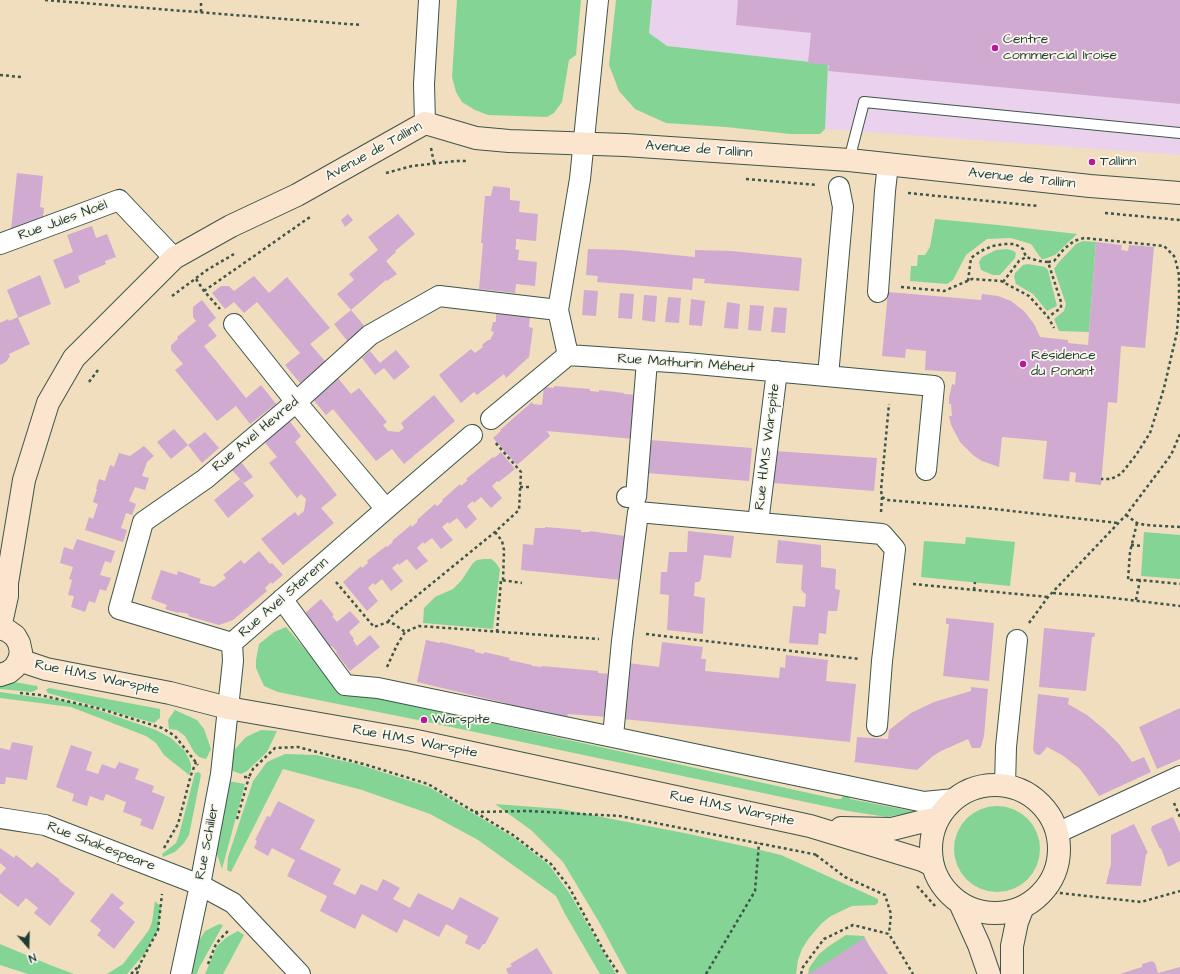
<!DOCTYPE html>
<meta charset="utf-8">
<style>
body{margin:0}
#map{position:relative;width:1180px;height:974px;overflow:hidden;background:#f0debe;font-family:"Architects Daughter",sans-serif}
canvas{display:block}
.north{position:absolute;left:8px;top:926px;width:40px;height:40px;-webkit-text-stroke:3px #fbf7ec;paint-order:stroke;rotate:160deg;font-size:11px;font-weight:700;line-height:16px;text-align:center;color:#1f3d34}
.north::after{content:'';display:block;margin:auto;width:14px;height:18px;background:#1f3d34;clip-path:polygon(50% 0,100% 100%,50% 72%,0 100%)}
</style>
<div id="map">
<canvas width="1180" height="974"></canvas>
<div class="north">N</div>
</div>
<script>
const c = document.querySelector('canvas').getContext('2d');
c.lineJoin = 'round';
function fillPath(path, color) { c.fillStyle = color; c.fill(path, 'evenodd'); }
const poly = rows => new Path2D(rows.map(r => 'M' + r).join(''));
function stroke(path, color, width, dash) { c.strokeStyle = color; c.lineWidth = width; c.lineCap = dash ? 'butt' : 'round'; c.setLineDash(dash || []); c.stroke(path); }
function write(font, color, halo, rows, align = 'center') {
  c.font = font + ' "Architects Daughter",sans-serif'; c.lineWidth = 3.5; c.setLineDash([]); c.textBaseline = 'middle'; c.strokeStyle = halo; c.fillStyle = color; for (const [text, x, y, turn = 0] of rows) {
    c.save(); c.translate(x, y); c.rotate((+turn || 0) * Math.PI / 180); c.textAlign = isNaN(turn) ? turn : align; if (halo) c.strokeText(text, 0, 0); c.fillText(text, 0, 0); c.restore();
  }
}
fillPath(poly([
 [652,0,1180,0,1180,155,825,129,828,64,667,46,649,33]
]), '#ead1ed');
fillPath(poly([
 [457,0,581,0,576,55,569,60,562,102,554,113,547,117,488,115,475,110,462,102,456,92,452,77],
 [616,0,652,0,649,33,667,46,828,64,825,129,820,134,790,134,726,127,666,123,635,109,619,91,609,65],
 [935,219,998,225,1077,234,1055,255,1044,259,1042,259,1040,257,1031,244,1011,238,987,239,966,255,953,280,947,284,910,281,911,266,917,266,918,255,925,255,930,247],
 [1083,241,1096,242,1089,332,1059,331,1054,319,1064,311,1066,304,1054,269,1059,262,1076,244],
 [1007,249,1014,251,1016,253,1015,258,1000,275,993,275,981,270,979,262,982,257,996,250],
 [1028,264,1045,267,1048,270,1057,306,1047,311,1033,294,1016,284,1014,277,1015,273,1023,265],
 [1144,532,1180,535,1180,579,1141,576],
 [966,537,1015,542,1010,586,921,577,924,541,965,544],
 [484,559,491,559,495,562,500,569,493,629,423,623,424,608,435,597,453,589,461,581,473,563,477,560],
 [286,627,316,662,342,690,836,799,841,799,844,795,847,795,850,799,912,811,909,813,887,817,848,811,418,720,278,692,264,686,256,668,256,660,259,644,274,632],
 [14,682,37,686,38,689,32,692,0,689,0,684],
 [49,688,160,709,160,718,154,723,48,693,46,690],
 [0,692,64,701,89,707,156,730,171,738,184,750,188,757,191,764,191,770,189,775,164,755,156,743,146,736,71,707,0,698],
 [175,710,197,720,204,729,211,749,206,759,199,757,194,752,185,736,177,730,169,729,168,720],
 [261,730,277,731,267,752,247,771,241,774,230,770,234,750,246,737],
 [285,754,316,755,357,764,429,787,513,837,549,865,570,894,616,974,600,974,565,914,556,896,478,840,430,814,362,790,283,769,231,872,227,870,228,857,253,781,267,762],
 [198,772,200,773,201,775,189,835,184,843,175,852,163,857,162,854,176,843,179,835,195,773],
 [228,781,245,784,222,869,212,839],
 [495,804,561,809,689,834,752,848,781,855,878,899,878,903,875,905,852,906,831,916,822,923,809,938,802,949,798,960,796,974,627,974,599,922,563,862,531,830],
 '954 849a43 43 0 1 1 86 0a43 43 0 1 1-86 0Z',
 [155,901,161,907,158,930,145,953,127,974,107,974,123,964,149,930,152,922],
 [219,924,223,925,199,968,197,974,187,974,195,947,205,931],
 [238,931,244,935,223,974,205,974,217,946,227,937],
 [846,935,864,936,870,948,824,974,808,974,809,968,819,954,829,946],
 [0,944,50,965,74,974,28,974,0,965]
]), '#84d595');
fillPath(poly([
 [738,0,1180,0,1180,104,828,71,829,65,808,63,811,33,736,25],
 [17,173,43,176,40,207,44,208,43,217,11,229],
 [493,186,510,188,510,200,520,201,519,212,538,214,536,241,516,239,516,245,515,249,519,250,518,260,537,262,535,286,516,284,515,293,479,289,483,243,481,243,485,196,491,196],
 [348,214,353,220,345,227,341,220],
 [398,214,415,234,395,251,396,252,386,261,397,274,387,281,386,280,351,310,337,294,354,280,349,274,378,250,368,237],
 [92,226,96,238,107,234,116,257,105,261,106,264,78,276,80,282,65,289,53,260,73,252,67,235],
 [1096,242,1122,245,1121,250,1128,251,1129,245,1154,247,1145,348,1121,346,1117,403,1108,402,1101,485,1075,482,1076,473,1070,472,1069,481,1043,479,1047,441,1002,437,999,467,982,461,974,456,960,442,951,425,949,416,952,416,951,404,949,404,949,398,952,384,955,385,956,372,925,370,926,351,906,349,905,358,882,356,888,292,981,300,982,294,998,296,1011,301,1024,311,1034,324,1040,337,1068,340,1068,343,1088,345],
 [588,249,624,250,695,257,695,250,731,251,802,258,799,291,704,283,705,279,693,278,692,290,597,282,598,276,586,275],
 [40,275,51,304,18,318,30,344,9,354,10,356,6,362,0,365,0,323,8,319,9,321,18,317,7,290],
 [254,276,269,293,287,277,330,328,310,344,326,362,300,383,285,365,300,353,257,302,244,313,234,302,225,309,212,293,221,286,229,286,234,291],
 [584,290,598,291,596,316,582,315],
 [620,293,634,294,632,319,618,318],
 [644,295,657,296,655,322,642,320],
 [668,297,681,298,679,323,665,322],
 [691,299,705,301,702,326,689,325],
 [202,300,216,318,208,325,217,336,204,346,246,398,261,385,276,404,250,424,236,406,217,421,175,370,183,364,171,350,171,345,178,339,177,337,196,321,193,317,193,307],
 [727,302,740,304,738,329,724,328],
 [750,305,764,306,761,331,748,330],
 [774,307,787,308,785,333,771,332],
 [351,310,365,327,348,342,334,324],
 [496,313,530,317,529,327,533,328,529,357,506,378,504,374,477,395,474,392,461,403,439,375,471,349,475,353,483,347,482,345,488,340,490,340,494,332,491,331,493,322,496,322],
 [396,350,410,367,394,380,384,368,375,375,362,358,370,351,380,363],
 [337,377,351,394,359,388,387,422,383,425,388,431,399,432,404,428,401,423,434,395,455,421,404,464,392,449,376,461,333,409,326,415,312,398],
 [554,386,590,389,590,391,599,392,599,390,624,393,624,394,638,395,634,439,547,431,550,436,517,465,493,438,501,431,500,430,532,402,533,404,542,405,544,387,554,388],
 [288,419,301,436,295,442,337,495,321,508,334,523,283,565,261,539,295,512,298,516,304,511,306,499,301,494,297,498,269,463,277,457,262,439],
 [174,429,188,445,171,459,157,442],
 [205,432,219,448,202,463,188,445],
 [650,440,752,448,749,481,646,473],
 [144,446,154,456,147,462,142,476,149,478,145,490,135,487,129,501,136,504,132,515,126,513,121,528,127,530,123,542,85,530,89,517,93,519,98,504,93,502,97,489,96,489,99,479,105,481,110,465,114,467,119,453,130,456],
 [775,451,877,458,874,491,772,483],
 [501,452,515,469,499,482,497,481,492,486,502,498,491,508,481,497,474,503,473,501,467,506,477,519,466,529,457,518,449,524,448,522,442,527,453,540,441,549,432,538,424,544,423,542,417,548,428,561,416,570,407,559,399,565,398,563,392,568,403,581,391,591,382,579,375,585,373,583,368,588,378,601,367,611,343,582,361,566,362,568,368,563,367,561,386,546,387,547,393,542,392,541,411,525,412,527,418,521,417,520,435,504,437,506,443,501,442,500,460,484,461,486,468,480,466,479,493,457,494,458],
 [240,461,253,477,244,483,231,469],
 [240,479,254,496,228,518,214,500],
 [545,527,581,530,581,532,590,532,590,531,625,536,621,580,521,570,523,544,533,545,535,528,545,528],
 [688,531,734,536,731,558,704,555,701,579,699,582,695,582,694,596,705,598,703,634,667,630,669,595,660,594,661,572,667,572,669,552,687,552],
 [77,539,115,551,111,563,105,561,100,575,111,578,106,591,100,589,95,603,89,601,85,612,71,607,74,596,68,595,72,580,69,579,73,567,60,563,64,547,73,550],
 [778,540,821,545,821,567,836,569,835,589,840,590,837,611,828,611,826,634,819,633,818,645,789,643,793,606,805,607,806,594,804,593,801,589,803,565,776,563],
 [259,551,270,564,272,563,283,575,272,584,271,582,265,588,267,591,233,620,219,625,188,616,189,614,179,612,179,613,165,609,167,605,151,599,161,570,177,575,178,571,201,579,199,583,214,587,226,578,223,575,241,560,244,564],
 [321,599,334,615,332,616,337,622,350,611,360,622,349,632,354,639,353,640,357,646,370,635,380,647,350,671,336,653,337,652,332,646,330,647,308,621,310,619,305,613],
 [946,618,994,623,989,681,943,676,949,624,946,624],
 [1044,628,1095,633,1094,637,1092,637,1086,691,1039,687],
 [426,640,440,643,440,642,475,650,475,652,484,654,484,652,510,658,509,660,532,665,532,666,542,667,542,666,598,671,598,673,612,674,608,717,568,714,567,717,544,712,505,708,505,703,417,682],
 [662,642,703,647,701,659,706,659,705,671,779,678,780,667,785,668,786,655,828,660,826,681,856,684,850,742,623,719,628,663,659,667],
 [971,687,988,689,984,736,981,747,979,748,972,748,968,739,941,751,933,756,917,770,854,762,855,760,857,737,888,739,889,730,911,713,934,702,971,691],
 [1038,694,1069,698,1068,704,1087,715,1104,729,1119,744,1132,762,1144,757,1151,772,1099,796,1086,777,1079,768,1062,755,1047,747,1041,754,1039,755,1035,754,1033,749],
 [1180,708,1180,759,1157,769,1139,727],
 [12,742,33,746,27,780,6,777,5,784,0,784,0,748,10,750],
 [71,745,92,752,86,770,98,774,102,764,115,769,119,762,139,769,135,779,154,786,152,792,165,797,153,830,140,825,142,819,123,812,126,802,106,794,103,801,90,796,87,806,72,801,74,794,56,787],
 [278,801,315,820,300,849,341,869,333,884,355,895,361,884,377,891,383,879,400,888,393,899,410,908,418,893,453,910,460,897,499,918,485,944,483,944,479,950,465,943,468,936,446,924,439,937,404,919,397,933,362,914,355,929,320,911,327,896,287,876,295,860,272,848,268,856,254,848,257,841,255,840,267,816,270,817],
 [1173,817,1180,833,1180,861,1168,867,1161,848,1160,849,1151,830,1152,826],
 [1134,824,1148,853,1146,854,1141,886,1106,884,1111,864,1111,835],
 [0,848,14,858,16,855,32,868,37,862,60,880,59,881,75,893,50,926,34,913,38,908,26,898,18,907,0,893,0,875,6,868,0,863],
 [112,893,124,903,119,908,135,922,114,949,97,935,101,930,90,921],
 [864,938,888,974,808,974,822,966],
 [537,948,553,974,508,974,506,969,512,966,510,964],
 [1152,961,1155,963,1158,973,1180,967,1180,974,1120,974,1142,967,1142,964]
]), '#d1aad1');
const lane = poly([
 [849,160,864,102,1180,133]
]);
const street = poly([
 [598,0,580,179,558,310,568,355,686,363,934,386,926,470],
 [425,123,424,84,429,0],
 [0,244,119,200,174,258],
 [878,292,885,191,888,164],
 [828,376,843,207,839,187],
 [491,419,568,355],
 [627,497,636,497,647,361],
 [386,509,472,435],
 [758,523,777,371],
 [282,599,345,685,378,688,924,802,955,799],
 [232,643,119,609,143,522,205,479,296,402,370,335,439,296,558,310],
 [613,736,622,641,638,512,882,534,895,549,882,661,877,726],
 [1005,786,1006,747,1017,640],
 [0,818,45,825,200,885,233,903,300,974],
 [1057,833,1180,776],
 [181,974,200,885,221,774,233,661,232,643,386,509,296,402,234,324]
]);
const secondary = poly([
 [0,628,7,596,7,583,24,480,48,403,74,358,174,258,231,226,297,195,425,123,476,138,509,141,625,145,849,160,1090,186,1180,193],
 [0,628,8,631,15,636,19,643,21,652,19,660,15,667,9,672,0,675],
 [19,660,46,669,170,693,228,708,412,740,810,826,922,860,932,865],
 '931 849a64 64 0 1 1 128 0a64 64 0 1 1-128 0Z',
 [841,828,892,829,924,821,938,819],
 [960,903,979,945,989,974],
 [1012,974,1012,946,1017,922,1023,907]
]);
stroke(lane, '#3e5549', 12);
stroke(street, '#3e5549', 22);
stroke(secondary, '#3e5549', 24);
stroke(poly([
 [45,0,361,25],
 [201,12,201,0],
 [0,75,21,77],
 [431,148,434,163],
 [386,173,412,166,456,161,466,161],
 [746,179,817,185],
 [908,193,1038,206],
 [1105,213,1180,220],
 [1048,262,1054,261,1064,249,1074,241,1084,238,1164,246,1174,256,1176,262,1179,275,1179,304,1177,332,1164,388,1150,433,1136,455,1121,474,1111,479,1101,479],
 [196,279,204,291,220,309],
 [968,281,971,258,981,251,992,246,1004,244,1015,244,1023,249,1026,257],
 [1003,282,1019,261,1026,257,1039,261,1048,262,1061,302,1061,308,1048,317],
 [901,287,944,291,972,279,1001,281,1029,296,1048,317,1054,328],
 [204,291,310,217],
 [172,296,207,270,234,254],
 [89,382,98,370],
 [520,487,530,487],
 [882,497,887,500,985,508,1118,523],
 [881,512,882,497,881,490,889,404],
 [1126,515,1137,523,1145,525,1180,527],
 [1137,523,1130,552,1128,580,1140,580],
 [495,532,502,541,504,550,503,581],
 [1131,545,1143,546],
 [336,582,374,627,388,622,394,624,405,632],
 [913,584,1048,597],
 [974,590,975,582],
 [1053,593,1105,597,1180,606],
 [1136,600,1140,580,1180,584],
 [388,622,392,616,495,532,519,510,521,472,494,441],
 [1029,623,1048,597,1126,515,1171,455,1180,434],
 [497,632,501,580,522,583],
 [646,634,860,659],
 [387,667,397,645,405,632,419,626,599,639],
 [20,693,40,695,101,709,162,728,175,736,198,765],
 [244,777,249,777,253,769,275,748,298,747,367,765,428,784,513,835,551,864,569,887,605,953,619,974],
 [1174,803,1180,817],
 [475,812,528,811,620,816,818,855],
 [237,819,249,777],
 [164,848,178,824,191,775,196,762],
 [816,855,845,877,885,895,891,914,889,934],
 [917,886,936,907],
 [1042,891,1141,902,1180,891],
 [208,964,216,944,221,938,229,930],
 [131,974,140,965],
 [137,974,140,964,158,930,162,894],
 [706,974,755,891,759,843],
 [801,974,803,967,824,939,853,925,889,934,913,974]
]), '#3e5549', 2.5, [3, 3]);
stroke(lane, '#fff', 10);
stroke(street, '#fff', 20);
stroke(secondary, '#fbe5cf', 22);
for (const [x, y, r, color] of [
 [995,48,4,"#b5179e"],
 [1092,162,4,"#b5179e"],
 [1023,364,4,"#b5179e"],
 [424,720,4,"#b5179e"]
]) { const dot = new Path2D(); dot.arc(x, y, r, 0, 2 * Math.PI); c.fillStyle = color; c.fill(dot); stroke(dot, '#fbf7ec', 1.5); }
write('14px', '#1f3d34', '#fbf7ec', [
 ["Centre",1003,40],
 ["commercial Iroise",1003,56],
 ["Tallinn",1100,162],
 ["Résidence",1031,356],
 ["du Ponant",1031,372],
 ["Warspite",432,720]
], 'left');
write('14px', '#1f3d34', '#fbf7ec', [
 ["Avenue de Tallinn",699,150,4],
 ["Avenue de Tallinn",374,152,-29],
 ["Avenue de Tallinn",1022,179,6],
 ["Rue Jules Noël",63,221,-20],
 ["Rue Mathurin Méheut",686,364,4],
 ["Rue Avel Hevred",256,435,-40],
 ["Rue H.M.S Warspite",768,447,-83],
 ["Rue Avel Sterenn",284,598,-41],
 ["Rue H.M.S Warspite",97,678,12],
 ["Rue H.M.S Warspite",415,742,11],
 ["Rue H.M.S Warspite",732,809,12],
 ["Rue Schiller",208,842,-79],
 ["Rue Shakespeare",101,847,21]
]);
</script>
